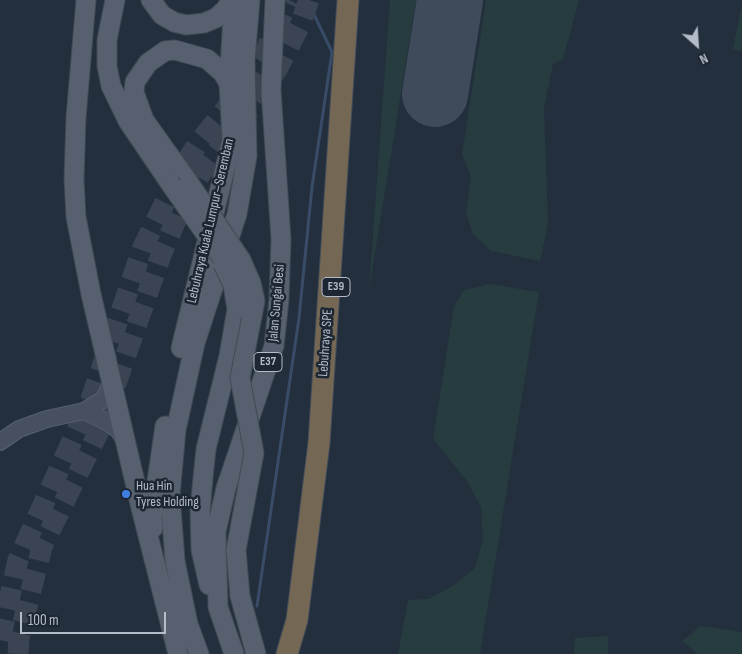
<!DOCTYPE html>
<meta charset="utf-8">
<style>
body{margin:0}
#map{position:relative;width:742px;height:654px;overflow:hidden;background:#242f3e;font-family:"Sofia Sans Condensed",sans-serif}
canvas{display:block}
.north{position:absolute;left:672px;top:20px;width:50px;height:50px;-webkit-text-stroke:4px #1d2633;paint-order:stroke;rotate:154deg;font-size:14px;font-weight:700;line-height:20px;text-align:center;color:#b4bcc9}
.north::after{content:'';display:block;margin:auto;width:18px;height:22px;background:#b4bcc9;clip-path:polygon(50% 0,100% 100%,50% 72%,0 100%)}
.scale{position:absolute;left:20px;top:612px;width:146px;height:22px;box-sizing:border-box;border:2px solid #b4bcc9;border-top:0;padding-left:6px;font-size:15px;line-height:18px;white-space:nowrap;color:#b4bcc9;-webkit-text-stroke:4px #1d2633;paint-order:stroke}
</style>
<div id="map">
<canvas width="742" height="654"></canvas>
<div class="north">N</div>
<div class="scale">100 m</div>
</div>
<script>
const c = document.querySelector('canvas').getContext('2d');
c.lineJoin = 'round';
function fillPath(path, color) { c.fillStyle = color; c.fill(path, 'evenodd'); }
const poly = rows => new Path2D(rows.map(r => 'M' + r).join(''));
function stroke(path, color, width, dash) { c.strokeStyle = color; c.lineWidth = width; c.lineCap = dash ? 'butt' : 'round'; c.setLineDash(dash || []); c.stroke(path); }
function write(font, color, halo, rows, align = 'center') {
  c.font = font + ' "Sofia Sans Condensed",sans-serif'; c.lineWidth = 5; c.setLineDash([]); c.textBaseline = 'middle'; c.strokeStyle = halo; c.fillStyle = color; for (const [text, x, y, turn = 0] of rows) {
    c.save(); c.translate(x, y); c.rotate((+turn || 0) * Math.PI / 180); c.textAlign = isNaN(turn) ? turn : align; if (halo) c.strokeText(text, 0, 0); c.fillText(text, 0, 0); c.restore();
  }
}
fillPath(poly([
 [390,0,416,0,369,290],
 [486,0,579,0,563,59,553,64,544,108,548,224,540,261,491,251,473,234,466,213,471,177,462,154],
 [742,3,742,51,733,49],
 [490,284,539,292,480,654,398,654,408,600,429,599,454,585,475,568,483,540,481,507,467,481,433,439,454,306,464,290],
 [701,626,742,632,742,654,698,654,682,641],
 [608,636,608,654,574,654,575,638]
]), '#263c3f');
stroke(poly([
 [257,606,299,318,312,187,332,52,307,0]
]), '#394c67', 3);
stroke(poly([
 [435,94,450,0]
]), '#3f4a5a', 66);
stroke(poly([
 [0,640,18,560,91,399,143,247,181,170,199,142,234,99,262,58,289,0],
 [18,654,19,638,42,547,100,429,161,255,181,209,201,173,253,105,278,68,300,25,309,0]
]), '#3a4453', 21, [21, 11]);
const secondary = poly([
 [84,411,109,423,119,431,125,442],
 [0,442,19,429,47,419,84,411,104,399,109,388,111,377]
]);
const primary = poly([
 [86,0,76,118,74,179,76,217,91,294,141,508,178,654],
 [115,0,107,40,107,66,111,86,128,121,170,183],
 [151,0,162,15,174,22,186,25,204,23,216,18,226,9,231,0],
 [189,183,144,120,134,92,135,82,148,63,165,51,175,50,207,59,223,73,229,84],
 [181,348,232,140,229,84,234,0],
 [153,528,152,515,165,426],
 [209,585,201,550,200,511,203,478,206,449,229,356,237,309],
 [240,596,256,654],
 [199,654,188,624,175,561,170,495,176,430,195,343,237,214,247,156,245,60,250,0],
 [234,654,218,607,216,532,226,488,274,346,279,300,281,239,271,90,275,0]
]);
const highway = poly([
 [287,654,297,620,319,443,348,0]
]);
stroke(secondary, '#565f6c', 18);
stroke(primary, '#414a57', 21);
stroke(highway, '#434c59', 23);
stroke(secondary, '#465061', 16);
stroke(primary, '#56606e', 19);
stroke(highway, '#746855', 21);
const primaryBridge = poly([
 [170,183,233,273],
 [189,183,241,260,251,283,255,301,240,378,254,453,236,550,240,596],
 [223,264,233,285,237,309]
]);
stroke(primaryBridge, '#414a57', 21, []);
stroke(primaryBridge, '#56606e', 19);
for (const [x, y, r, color] of [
 [126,494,5,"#3f7fe0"]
]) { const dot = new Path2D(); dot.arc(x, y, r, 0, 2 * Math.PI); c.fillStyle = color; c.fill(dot); stroke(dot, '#1d2633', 2); }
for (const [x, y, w] of [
 [336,287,28],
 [268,362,28]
]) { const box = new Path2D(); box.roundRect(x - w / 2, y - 9.5, w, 19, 4); c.fillStyle = '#1d2633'; c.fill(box); stroke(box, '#b4bcc9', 1); }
write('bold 12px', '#b4bcc9', null, [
 ["E39",336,287],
 ["E37",268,362]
]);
write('14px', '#b4bcc9', '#1d2633', [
 ["Lebuhraya Kuala Lumpur–Seremban",211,221,-77],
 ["Jalan Sungai Besi",277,303,-85],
 ["Lebuhraya SPE",326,343,-86]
]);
write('14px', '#b4bcc9', '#1d2633', [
 ["Hua Hin",136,486],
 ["Tyres Holding",136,502]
], 'left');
</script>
